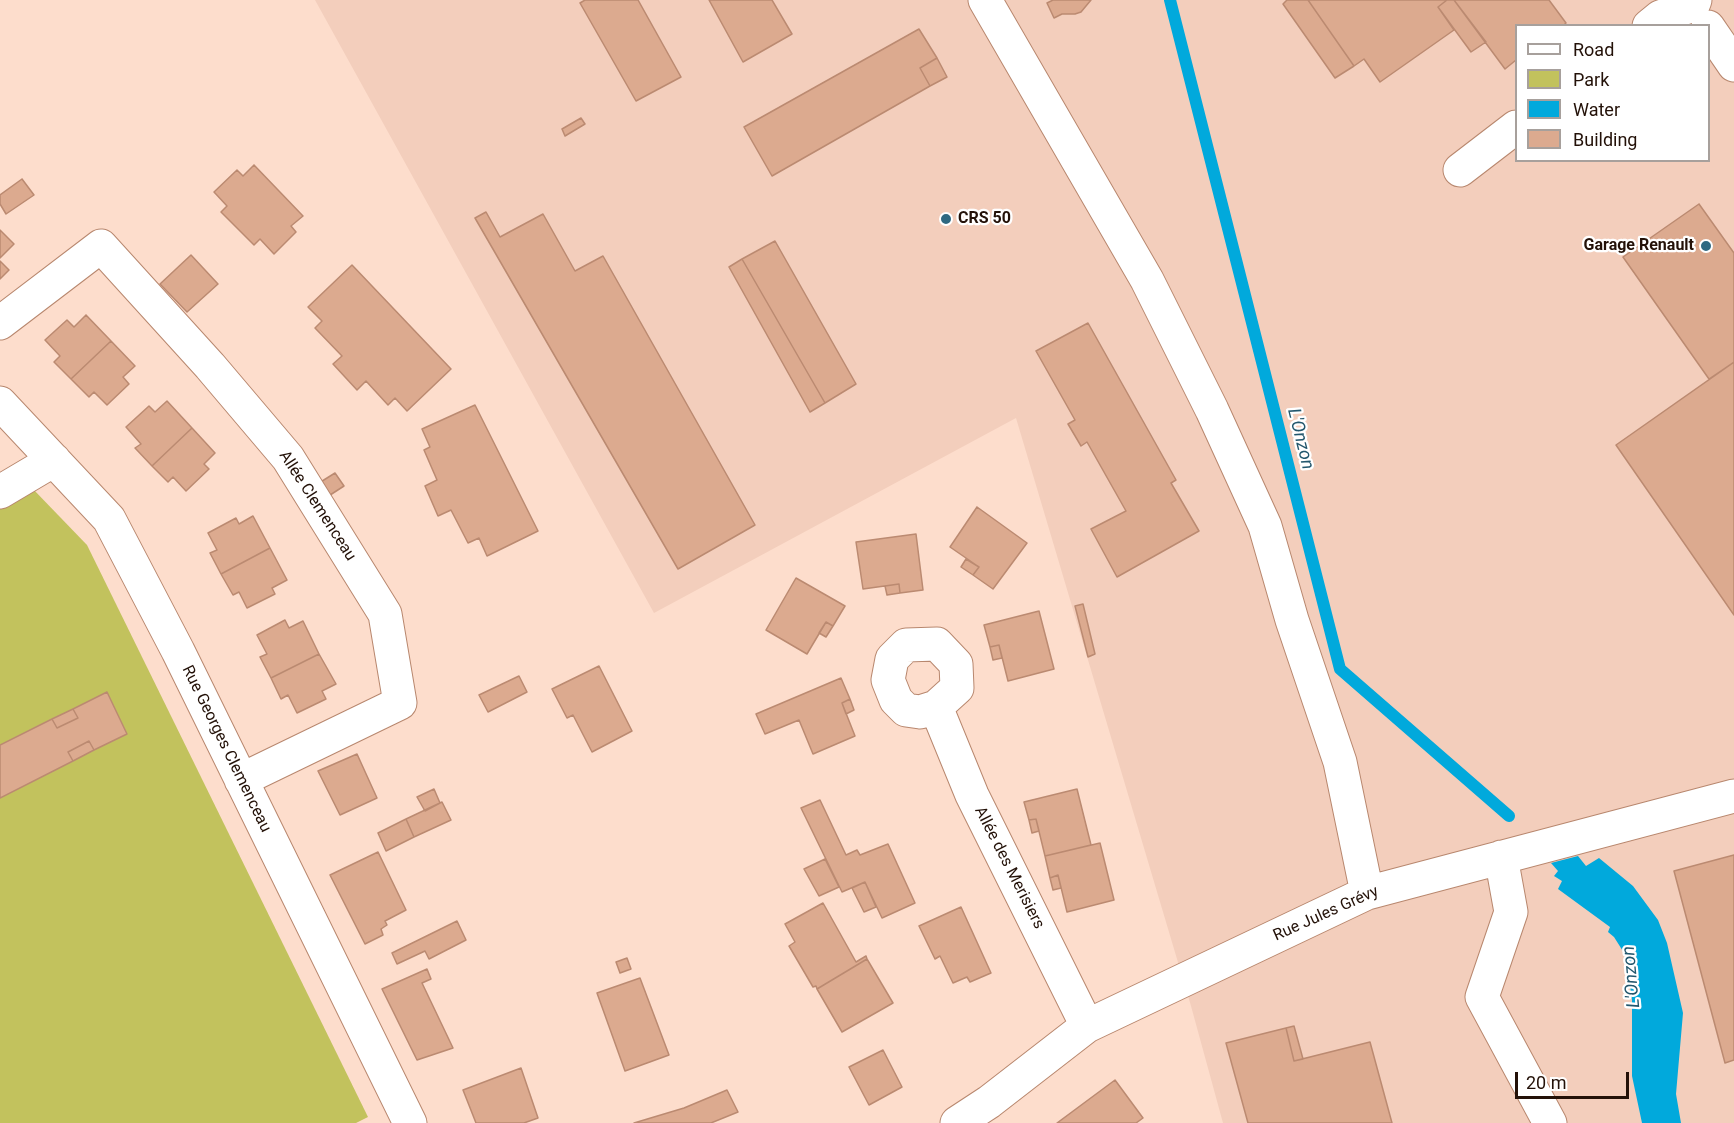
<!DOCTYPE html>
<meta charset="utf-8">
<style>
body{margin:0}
#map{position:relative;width:1734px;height:1123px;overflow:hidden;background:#fdddcc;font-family:Roboto,sans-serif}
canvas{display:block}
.legend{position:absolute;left:1515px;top:24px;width:195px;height:138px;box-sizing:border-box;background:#fff;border:2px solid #a7a09c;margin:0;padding:8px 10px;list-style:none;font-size:18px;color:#231108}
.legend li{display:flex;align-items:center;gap:12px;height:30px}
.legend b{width:30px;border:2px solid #a7a09c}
.scale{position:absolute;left:1515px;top:1072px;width:114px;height:27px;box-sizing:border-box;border:3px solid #231108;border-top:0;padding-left:8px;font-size:18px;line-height:21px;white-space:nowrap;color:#231108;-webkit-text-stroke:4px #fff;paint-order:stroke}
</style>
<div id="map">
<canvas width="1734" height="1123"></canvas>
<ul class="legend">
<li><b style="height:8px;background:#fff"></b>Road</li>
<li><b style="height:16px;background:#c2c25d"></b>Park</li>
<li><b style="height:16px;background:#01a9dc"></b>Water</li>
<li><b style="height:16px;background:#dcaa8f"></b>Building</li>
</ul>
<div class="scale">20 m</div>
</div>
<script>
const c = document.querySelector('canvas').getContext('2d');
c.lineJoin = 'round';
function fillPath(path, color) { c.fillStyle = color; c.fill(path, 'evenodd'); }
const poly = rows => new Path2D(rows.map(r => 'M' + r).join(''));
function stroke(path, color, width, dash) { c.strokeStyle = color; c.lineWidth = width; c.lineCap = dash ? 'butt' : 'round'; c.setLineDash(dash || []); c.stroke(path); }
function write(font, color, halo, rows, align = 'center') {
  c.font = font + ' Roboto,sans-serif'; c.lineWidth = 4.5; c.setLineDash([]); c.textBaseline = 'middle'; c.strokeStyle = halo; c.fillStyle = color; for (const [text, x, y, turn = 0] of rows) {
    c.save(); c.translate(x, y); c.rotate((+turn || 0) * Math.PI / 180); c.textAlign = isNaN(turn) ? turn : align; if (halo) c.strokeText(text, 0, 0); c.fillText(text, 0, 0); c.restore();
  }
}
fillPath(poly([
 [315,0,1734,0,1734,1123,1223,1123,1191,1006,1016,418,654,613],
 [1516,26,1708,26,1708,160,1516,160]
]), '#f3cebc');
fillPath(poly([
 [32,488,87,545,368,1117,356,1123,0,1123,0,506]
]), '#c2c25d');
fillPath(poly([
 [1578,856,1586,866,1599,858,1633,886,1658,920,1667,943,1683,1013,1676,1094,1681,1123,1642,1123,1632,1076,1632,1000,1626,956,1614,937,1608,932,1610,927,1558,889,1562,881,1554,876,1558,871,1551,863]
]), '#01a9dc');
stroke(poly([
 [1170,0,1340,669,1509,816]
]), '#01a9dc', 12);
const building = poly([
 [585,0,638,0,681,77,636,101,580,3,585,0],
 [709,0,772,0,792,34,743,62,709,0],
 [1053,0,1091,0,1081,12,1075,14,1062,14,1054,18,1047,3,1053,0],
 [1308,0,1354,66,1335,78,1283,4,1287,0,1308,0],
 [1308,0,1447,0,1438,7,1454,30,1380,82,1364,59,1354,66,1308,0],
 [1447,0,1454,0,1486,42,1471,52,1438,7,1447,0],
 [1454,0,1549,0,1566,23,1563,26,1516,26,1516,60,1505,69,1454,0],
 [919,29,937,58,920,68,930,86,772,176,744,127,919,29],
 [937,58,947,77,930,86,920,68,937,58],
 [581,118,585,124,565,136,562,129,581,118],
 [254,165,303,216,291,226,296,232,274,254,260,239,254,245,221,212,227,206,214,192,237,170,243,176,254,165],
 [22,179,34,195,6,214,0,204,0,195,22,179],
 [1699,204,1734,253,1734,362,1709,379,1623,257,1699,204],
 [486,212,500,237,543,214,575,271,603,256,755,525,678,569,475,218,486,212],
 [0,230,14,244,0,258,0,230],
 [775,241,856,384,825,403,742,259,775,241],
 [191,255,218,284,187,312,160,284,191,255],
 [742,259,825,403,810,412,729,267,742,259],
 [0,261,9,270,0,279,0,261],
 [352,265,451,369,407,411,395,398,388,405,366,381,357,390,333,364,342,356,315,328,322,321,308,307,352,265],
 [86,315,111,341,71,379,54,362,60,356,45,340,67,320,74,327,86,315],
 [1088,323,1176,480,1171,483,1199,531,1117,577,1091,529,1126,511,1087,442,1081,446,1068,424,1075,420,1036,351,1088,323],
 [111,341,135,366,123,377,129,384,107,405,94,392,89,397,71,379,111,341],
 [1734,362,1734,615,1616,445,1734,362],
 [167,401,192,428,152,466,135,448,141,444,126,427,149,406,155,412,167,401],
 [475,405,538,531,487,556,479,538,468,543,451,510,438,516,425,486,437,480,424,450,430,447,422,429,475,405],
 [192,428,215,453,204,464,209,469,186,491,173,477,168,482,152,466,192,428],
 [335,473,344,486,327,497,319,483,335,473],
 [977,507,1027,543,993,589,973,575,979,567,950,547,977,507],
 [253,516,270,548,221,574,210,553,217,550,208,533,236,518,239,524,253,516],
 [916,534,923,590,900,593,899,584,863,589,856,542,916,534],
 [270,548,287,580,272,588,275,594,247,608,239,592,233,595,221,574,270,548],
 [966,559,979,567,973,575,961,567,966,559],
 [796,578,845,606,833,626,826,622,807,654,766,630,796,578],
 [899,584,900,593,887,595,885,586,899,584],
 [1083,604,1095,654,1088,657,1075,606,1083,604],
 [1039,611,1054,669,1008,681,999,645,990,647,984,625,1039,611],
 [285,620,289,628,303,621,319,654,271,678,260,657,267,654,257,635,285,620],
 [826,622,833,626,826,637,819,633,826,622],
 [999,645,1002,658,993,660,990,647,999,645],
 [319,654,336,684,322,691,326,699,297,713,288,695,281,699,271,678,319,654],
 [599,666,632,731,592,752,573,715,567,718,552,689,599,666],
 [519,676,527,692,488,712,479,695,519,676],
 [841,678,850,699,842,703,855,736,813,754,799,720,765,734,756,714,841,678],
 [107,692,127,734,94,750,89,741,68,752,73,761,0,798,0,745,52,719,57,728,78,718,73,709,107,692],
 [850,699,854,710,846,714,842,703,850,699],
 [73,709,78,718,57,728,52,719,73,709],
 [89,741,94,750,73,761,68,752,89,741],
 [357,754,377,798,340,815,318,771,357,754],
 [434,789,440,803,425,811,417,797,434,789],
 [1077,789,1091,845,1045,856,1036,819,1029,820,1024,802,1077,789],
 [820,800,846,855,857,850,860,855,888,844,915,903,882,918,865,882,842,892,801,808,820,800],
 [442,802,451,820,414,837,406,819,442,802],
 [406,819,414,837,386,851,378,833,406,819],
 [1036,819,1039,831,1032,833,1029,820,1036,819],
 [1100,843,1114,900,1067,912,1058,875,1050,878,1045,856,1100,843],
 [378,852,406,910,385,921,387,925,381,929,383,935,365,944,330,875,378,852],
 [1734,855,1734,1060,1725,1063,1674,871,1734,855],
 [825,859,839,887,819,896,804,869,825,859],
 [1058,875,1061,888,1053,890,1050,878,1058,875],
 [865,882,876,907,864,912,852,888,865,882],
 [823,903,856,962,866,956,867,959,817,989,816,986,813,987,789,946,795,942,785,924,823,903],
 [961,907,991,973,970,982,967,977,953,983,940,956,935,959,919,926,961,907],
 [457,921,466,940,429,959,425,951,397,964,392,953,457,921],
 [627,958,631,969,620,973,616,962,627,958],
 [867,959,893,1003,842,1032,817,989,867,959],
 [427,969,431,979,422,983,453,1048,417,1060,382,989,427,969],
 [640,978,669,1055,625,1071,597,993,640,978],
 [1294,1026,1303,1059,1294,1061,1286,1028,1294,1026],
 [1286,1028,1294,1061,1370,1042,1392,1123,1248,1123,1226,1043,1286,1028],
 [883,1050,902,1087,869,1105,849,1067,883,1050],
 [521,1068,538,1118,524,1123,476,1123,463,1090,521,1068],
 [1115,1080,1143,1118,1136,1123,1057,1123,1115,1080],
 [727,1090,738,1112,711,1123,634,1123,684,1108,727,1090]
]);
fillPath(building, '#dcaa8f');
stroke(building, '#bb8a71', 1.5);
const minor = poly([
 [985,0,1147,280,1212,410,1265,526,1292,620,1340,762,1367,893],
 [1649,26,1660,17,1693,5,1695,0],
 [1708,27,1734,65],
 [1460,170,1516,127],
 [0,323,101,246,210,366,288,458,385,614,400,703,241,780],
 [0,403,109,519,178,651,410,1123],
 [0,492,54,460],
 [936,707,920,712,906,710,896,700,888,680,892,659,906,645,937,644,956,664,957,688,936,707,972,795,1087,1026],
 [1501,857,1511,912,1482,997,1550,1123],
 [957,1123,989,1102,1087,1026,1367,893,1734,796]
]);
stroke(minor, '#b8876e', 35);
stroke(minor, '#fff', 33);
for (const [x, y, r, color] of [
 [946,219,6,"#2e6881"],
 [1706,246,6,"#2e6881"]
]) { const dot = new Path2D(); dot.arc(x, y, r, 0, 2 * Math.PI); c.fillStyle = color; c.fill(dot); stroke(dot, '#fff', 2); }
write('bold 16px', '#231108', '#fff', [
 ["CRS 50",958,219],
 ["Garage Renault",1694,246,"right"]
], 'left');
write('16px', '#231108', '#fff', [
 ["Allée Clemenceau",317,506,57],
 ["Rue Georges Clemenceau",226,749,64],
 ["Allée des Merisiers",1009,868,63],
 ["Rue Jules Grévy",1326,914,-24]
]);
write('italic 18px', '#23576d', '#fff', [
 ["L'Onzon",1300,439,76],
 ["L'Onzon",1632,977,-95]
]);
</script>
